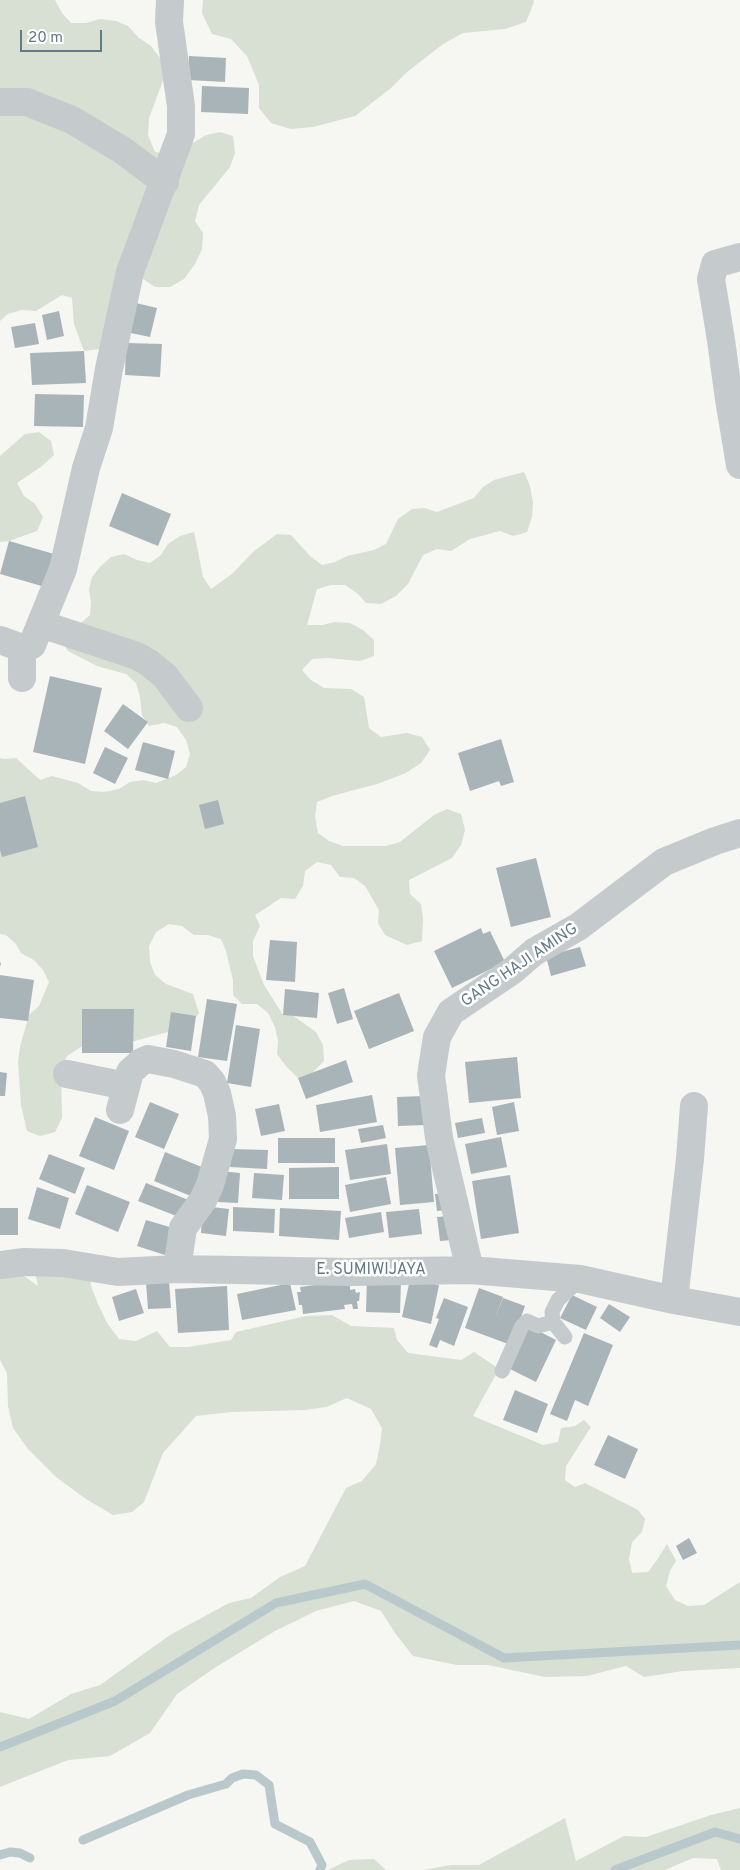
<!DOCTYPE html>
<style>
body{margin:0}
#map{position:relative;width:740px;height:1870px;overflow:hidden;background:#f6f6f2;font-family:Overpass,sans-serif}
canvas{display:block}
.scale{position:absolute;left:20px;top:30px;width:82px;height:22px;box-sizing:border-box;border:2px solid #627a86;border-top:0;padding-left:6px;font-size:15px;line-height:18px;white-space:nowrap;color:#627a86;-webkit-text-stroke:4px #fff;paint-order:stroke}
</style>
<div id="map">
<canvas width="740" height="1870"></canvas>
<div class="scale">20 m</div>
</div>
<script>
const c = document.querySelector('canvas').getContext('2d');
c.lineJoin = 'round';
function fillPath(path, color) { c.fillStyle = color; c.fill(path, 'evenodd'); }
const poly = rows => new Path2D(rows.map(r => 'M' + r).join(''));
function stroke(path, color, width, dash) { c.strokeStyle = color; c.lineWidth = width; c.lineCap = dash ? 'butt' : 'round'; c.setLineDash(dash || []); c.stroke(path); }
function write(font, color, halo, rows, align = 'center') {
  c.font = font + ' Overpass,sans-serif'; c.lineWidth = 5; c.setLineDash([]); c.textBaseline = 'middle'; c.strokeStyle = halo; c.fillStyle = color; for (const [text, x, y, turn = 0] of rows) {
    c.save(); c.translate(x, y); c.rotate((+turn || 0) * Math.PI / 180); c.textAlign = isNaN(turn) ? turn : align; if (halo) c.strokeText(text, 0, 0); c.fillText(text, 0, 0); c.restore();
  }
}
fillPath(poly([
 [0,0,55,0,62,13,71,23,86,23,100,19,116,21,128,26,139,38,151,46,160,58,166,72,149,118,148,135,155,152,168,154,183,149,206,135,220,132,233,136,235,153,230,167,199,205,195,221,203,233,202,249,195,264,184,279,170,287,155,287,143,279,129,283,114,347,84,351,74,324,72,298,62,295,36,311,22,310,8,314,0,321],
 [203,0,533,0,534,2,526,22,505,29,463,33,443,44,406,73,391,88,355,116,313,127,291,129,271,123,259,108,259,85,247,56,231,39,212,34,202,13],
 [39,432,51,441,54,455,42,466,17,483,24,496,35,504,43,517,37,531,9,541,0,542,0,456,25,434],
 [524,472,530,486,533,502,532,517,527,532,513,536,500,531,470,539,451,551,437,549,423,555,408,584,396,596,381,604,366,603,358,594,345,585,331,585,317,589,307,625,323,625,335,622,350,623,363,630,374,640,374,656,360,661,328,658,312,659,302,670,311,680,324,688,351,689,364,697,369,728,381,737,407,733,422,737,430,750,421,763,406,773,377,784,332,796,317,802,315,817,318,833,329,841,343,846,386,846,400,842,434,815,447,809,461,814,465,830,461,845,452,858,409,880,410,894,421,904,423,919,422,941,407,945,385,935,378,923,379,910,365,886,354,878,340,877,331,865,317,862,305,871,303,886,295,899,281,898,255,915,260,926,253,941,253,956,264,985,283,1015,292,1015,316,1032,323,1045,324,1061,312,1073,298,1078,286,1066,277,1054,278,1041,275,1027,268,1013,257,1004,242,1004,233,995,233,980,226,951,221,939,208,935,194,935,182,926,169,924,156,932,149,946,150,962,155,975,166,984,193,994,199,1013,190,1025,175,1030,131,1042,87,1043,67,1056,61,1071,62,1118,55,1132,40,1136,27,1131,21,1105,18,1062,20,1047,29,1015,39,1006,49,982,43,970,34,960,21,953,16,944,6,935,0,934,0,758,4,759,16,758,40,780,52,776,78,783,91,791,104,792,119,789,130,782,143,780,156,783,176,775,186,767,190,754,186,740,177,727,164,723,149,726,142,715,140,697,136,683,126,674,97,666,68,651,61,640,90,615,91,602,89,589,92,577,101,566,111,557,124,554,137,560,150,563,161,555,168,544,180,536,194,532,203,577,211,589,232,574,254,551,277,534,291,535,310,556,322,565,335,562,347,556,374,550,386,544,398,519,412,509,425,508,437,512,474,498,483,487,494,480],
 [89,1265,91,1286,98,1304,107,1323,119,1339,136,1341,157,1331,170,1347,188,1347,231,1340,236,1332,306,1316,332,1315,351,1326,394,1328,397,1340,408,1353,461,1360,474,1352,499,1369,473,1416,543,1445,558,1442,561,1428,575,1426,584,1420,591,1427,566,1466,565,1480,575,1487,585,1483,638,1510,645,1519,642,1532,632,1542,629,1559,632,1573,648,1572,657,1560,667,1544,676,1561,670,1571,666,1586,675,1600,688,1606,704,1605,740,1582,740,1668,683,1671,644,1677,626,1666,587,1676,545,1677,488,1665,457,1665,413,1656,395,1633,381,1611,354,1601,316,1611,275,1631,216,1667,177,1694,150,1733,110,1756,68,1760,0,1787,0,1712,29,1719,71,1694,100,1685,170,1635,229,1603,251,1598,280,1577,305,1566,346,1488,362,1481,376,1464,380,1445,382,1428,371,1409,347,1398,326,1407,305,1410,231,1412,196,1416,163,1453,144,1502,132,1512,113,1515,86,1499,56,1477,28,1449,13,1428,8,1406,7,1373,0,1360,0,1269,17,1271,38,1286,34,1266],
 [740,1808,740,1870,721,1870,717,1859,693,1858,665,1870,423,1870,451,1865,479,1865,565,1818,576,1861,624,1836,646,1837,711,1815],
 [374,1859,386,1870,328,1870,349,1860]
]), '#d8dfd3');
stroke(poly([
 [0,1747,115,1701,276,1603,365,1584,504,1658,740,1645],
 [83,1840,188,1795,226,1784,232,1778,243,1774,256,1775,269,1785,275,1824,310,1842,322,1865,320,1870],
 [0,1855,10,1852,20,1853,30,1858],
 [615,1870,715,1832,740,1839]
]), '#b9c9cb', 9);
fillPath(poly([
 [189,56,226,58,225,82,188,80],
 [202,86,249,88,248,114,201,112],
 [132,302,157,308,150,337,126,332],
 [59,311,64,336,47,340,42,315],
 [35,323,39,344,15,348,11,327],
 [126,343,162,344,160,377,125,375],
 [84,351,86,383,32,385,30,353],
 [35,394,84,395,83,427,34,426],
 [122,493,171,514,158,546,109,526],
 [9,541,54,554,45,587,0,574],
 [50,676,102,688,85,764,33,752],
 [123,704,148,722,128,749,104,731],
 [501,739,514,782,501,786,499,781,470,791,458,753],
 [143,742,175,751,168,779,135,770],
 [105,747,128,758,115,784,93,773],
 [25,796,38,847,2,857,0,850,0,803],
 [218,800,224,824,205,829,199,805],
 [536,858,551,917,511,927,496,868],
 [481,928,483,934,490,931,505,962,452,988,434,951],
 [270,940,297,942,295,982,266,980],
 [580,947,586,966,551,976,546,956],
 [0,975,34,980,28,1021,0,1018],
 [344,988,353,1019,337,1024,328,993],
 [285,989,319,993,317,1018,283,1015],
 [399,993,414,1031,369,1049,354,1011],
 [207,999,237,1004,227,1061,198,1057],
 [82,1009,134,1009,133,1053,82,1053],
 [171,1012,196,1016,191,1051,166,1047],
 [236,1025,260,1029,251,1087,227,1083],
 [517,1057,521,1098,469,1103,465,1062],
 [346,1060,353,1082,306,1099,298,1078],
 [0,1072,7,1073,5,1096,0,1096],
 [372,1095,377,1122,320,1132,316,1105],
 [424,1096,426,1125,398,1126,397,1097],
 [150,1102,179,1114,164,1149,135,1137],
 [514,1102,519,1131,497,1135,492,1107],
 [279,1104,285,1131,261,1136,255,1109],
 [95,1117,129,1131,114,1170,79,1156],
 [482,1118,485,1133,458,1138,455,1123],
 [383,1125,386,1138,361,1143,358,1129],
 [501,1137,507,1167,471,1174,465,1144],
 [278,1138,335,1138,335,1163,278,1163],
 [387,1144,391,1174,350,1180,345,1150],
 [429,1145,434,1202,400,1205,395,1148],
 [231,1149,268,1150,267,1169,230,1167],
 [165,1152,209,1170,198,1199,154,1181],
 [49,1154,85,1168,75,1194,39,1179],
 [339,1167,339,1199,289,1199,289,1168],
 [220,1171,240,1173,238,1203,218,1202],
 [254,1173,284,1175,282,1200,252,1198],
 [510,1175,519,1233,481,1239,472,1181],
 [386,1177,391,1204,350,1212,345,1185],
 [146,1183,191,1201,184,1219,138,1201],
 [87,1185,130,1202,118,1232,75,1214],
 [37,1187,69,1198,60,1229,28,1219],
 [447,1193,448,1210,437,1211,435,1194],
 [203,1206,229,1209,226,1236,201,1233],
 [233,1207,275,1209,274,1233,233,1231],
 [0,1208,18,1208,18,1235,0,1235],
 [280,1208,341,1211,339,1240,279,1236],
 [419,1209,422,1234,389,1238,386,1212],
 [381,1212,384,1232,349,1238,345,1218],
 [450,1216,453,1240,440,1241,437,1217],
 [146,1220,173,1228,165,1255,137,1246],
 [367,1278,401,1280,400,1313,366,1312],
 [410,1279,439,1285,431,1324,402,1317],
 [169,1281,171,1308,148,1309,146,1282],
 [345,1281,350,1285,350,1290,355,1289,356,1293,360,1292,359,1301,357,1301,358,1309,353,1309,352,1304,344,1305,345,1309,303,1314,302,1305,299,1305,297,1292,301,1292,300,1287],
 [290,1283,296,1310,242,1320,237,1294],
 [227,1286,229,1330,178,1333,175,1289],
 [479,1288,503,1297,494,1321,503,1298,525,1306,511,1345,465,1328],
 [136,1289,144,1313,119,1321,112,1297],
 [572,1295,597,1307,586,1330,560,1318],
 [444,1298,468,1307,454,1346,440,1340,437,1348,429,1345,439,1319,436,1318],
 [609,1304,630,1317,620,1332,600,1318],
 [527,1325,556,1340,536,1382,506,1367],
 [584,1333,613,1345,588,1406,575,1400,567,1421,550,1414],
 [515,1390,548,1404,537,1433,503,1420],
 [608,1435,638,1449,625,1479,594,1465],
 [689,1538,697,1553,683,1560,676,1546]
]), '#a9b4b8');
stroke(poly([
 [0,964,1,964]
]), '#bec1c3', 3, [2.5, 2.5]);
stroke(poly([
 [565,1337,553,1322,552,1312,558,1300,580,1279],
 [502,1371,522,1326,527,1321,538,1326,553,1322]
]), '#c5cacc', 15);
stroke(poly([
 [0,102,27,102,72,120,122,150,165,182],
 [740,257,715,264,711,279,721,340,729,399,740,465],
 [41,624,137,656,149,663,165,676,189,708],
 [0,640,22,648,32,645,63,569,86,468,99,428,109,369,130,272,181,134,181,106,169,22,170,0],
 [22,678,22,648],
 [67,1074,126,1086],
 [120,1110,130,1072,141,1062,148,1059,174,1064,205,1074,212,1082,217,1093,222,1116,223,1139,210,1185,203,1200,183,1228,177,1269],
 [0,1265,24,1262,63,1263,118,1272,177,1269,351,1272,470,1270,580,1279,674,1300,740,1312],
 [470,1270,439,1138,431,1075,437,1037,451,1012,512,971,534,952,578,927,664,862,715,841,740,833],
 [674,1300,690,1159,694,1106]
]), '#c5cacc', 28);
write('16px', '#627a86', '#fff', [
 ["GANG HAJI AMING",520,966,-34],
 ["E. SUMIWIJAYA",371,1271]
]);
</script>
